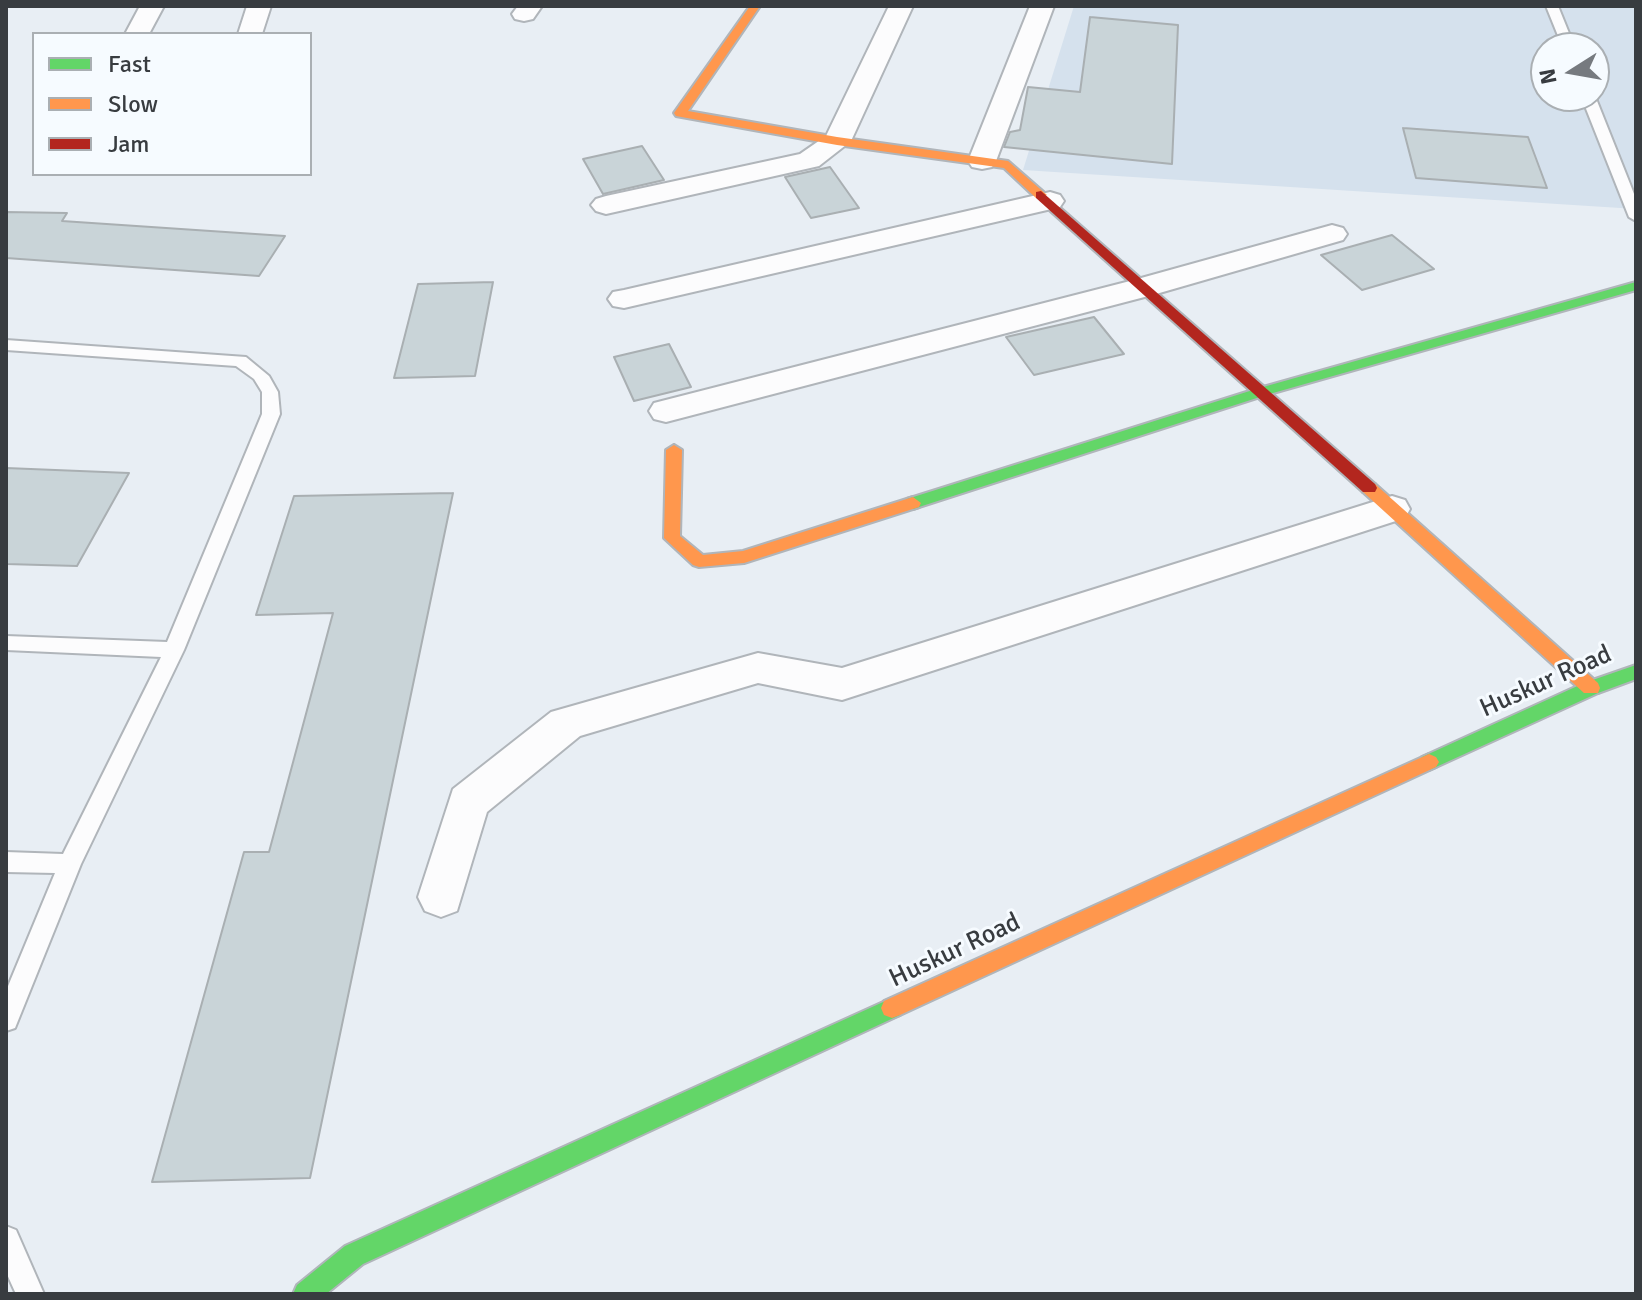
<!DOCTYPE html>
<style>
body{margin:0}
#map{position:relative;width:1642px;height:1300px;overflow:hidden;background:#e8eef4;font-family:Signika,sans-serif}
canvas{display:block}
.frame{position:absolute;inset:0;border:8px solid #383c40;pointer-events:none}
.legend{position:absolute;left:32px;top:32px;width:280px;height:144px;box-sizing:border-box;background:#f6fbff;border:2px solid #aaafb3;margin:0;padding:10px 14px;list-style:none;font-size:24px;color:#383c40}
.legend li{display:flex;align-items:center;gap:16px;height:40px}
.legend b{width:40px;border:2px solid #aaafb3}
.north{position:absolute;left:1530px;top:32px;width:80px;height:80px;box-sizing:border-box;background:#f6fbff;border:2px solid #aaafb3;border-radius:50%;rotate:259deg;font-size:22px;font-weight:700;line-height:32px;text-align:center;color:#383c40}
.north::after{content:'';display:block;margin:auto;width:28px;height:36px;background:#767a7f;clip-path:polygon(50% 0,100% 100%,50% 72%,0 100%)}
</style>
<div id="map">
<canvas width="1642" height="1300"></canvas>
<div class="frame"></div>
<ul class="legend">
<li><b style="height:10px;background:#63d668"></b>Fast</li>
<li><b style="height:10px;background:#ff974d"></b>Slow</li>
<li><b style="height:10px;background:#b3261e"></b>Jam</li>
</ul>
<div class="north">N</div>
</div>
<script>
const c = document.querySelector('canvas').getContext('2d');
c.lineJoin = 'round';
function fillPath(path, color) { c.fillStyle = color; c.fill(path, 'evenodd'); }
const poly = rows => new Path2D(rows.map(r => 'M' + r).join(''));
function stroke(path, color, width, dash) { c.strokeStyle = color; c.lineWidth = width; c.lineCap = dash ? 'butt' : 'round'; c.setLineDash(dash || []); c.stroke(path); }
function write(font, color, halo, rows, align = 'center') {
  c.font = font + ' Signika,sans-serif'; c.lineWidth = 6; c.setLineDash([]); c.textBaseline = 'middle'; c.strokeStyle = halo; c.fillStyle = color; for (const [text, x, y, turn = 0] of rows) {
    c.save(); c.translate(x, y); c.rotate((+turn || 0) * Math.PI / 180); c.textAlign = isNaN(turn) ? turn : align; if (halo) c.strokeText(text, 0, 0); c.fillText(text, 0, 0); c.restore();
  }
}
fillPath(poly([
 [1074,6,1636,6,1636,209,1023,170],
 [1546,48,1594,48,1594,96,1546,96]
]), '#d5e1ed');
const building = poly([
 [1090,17,1178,25,1172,164,1004,147,1010,132,1020,130,1028,87,1080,92,1090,17],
 [1403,128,1528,137,1547,188,1416,178,1403,128],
 [642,146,664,180,603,194,583,159,642,146],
 [830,167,859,208,811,218,785,177,830,167],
 [6,212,67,213,62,221,285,236,259,276,6,258,6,212],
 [1392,235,1434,269,1362,290,1321,255,1392,235],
 [493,282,475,376,394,378,418,284,493,282],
 [1094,317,1124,354,1034,375,1006,337,1094,317],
 [669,344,691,387,634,401,614,357,669,344],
 [6,468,129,473,77,566,6,564,6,468],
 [453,493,310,1178,152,1182,244,852,269,852,333,613,256,615,294,496,453,493]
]);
fillPath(building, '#c9d4d8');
stroke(building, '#a9afb2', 2);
const lane = poly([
 [1546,6,1558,6,1575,48,1563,48,1546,6],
 [1581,96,1595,96,1636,199,1636,221,1629,217,1581,96],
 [6,340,246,357,269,376,278,392,280,414,184,650,81,864,15,1028,6,1031,6,991,55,873,6,872,6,852,63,854,161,657,6,650,6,636,167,642,262,414,262,392,254,379,236,366,6,350,6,340],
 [6,1226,16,1230,44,1294,16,1294,6,1272,6,1226]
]);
const street = poly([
 [140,6,164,6,149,34,125,34,140,6],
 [247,6,271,6,262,34,238,34,247,6],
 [518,6,542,6,533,19,524,21,515,19,512,14,518,6],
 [889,6,913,6,851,141,819,166,606,214,596,211,591,205,596,199,606,196,800,154,826,136,889,6],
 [1030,6,1054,6,996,161,992,167,982,169,972,167,968,161,1030,6],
 [1050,192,1060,195,1064,201,1060,207,624,308,613,306,608,299,613,292,624,290,1050,192],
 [1332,225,1343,228,1347,234,1343,240,1156,294,666,422,654,419,649,411,654,403,1134,280,1332,225],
 [1392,496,1405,500,1410,509,1405,518,842,700,758,683,580,736,487,812,457,911,441,917,425,911,418,897,453,789,551,712,758,653,842,668,1392,496]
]);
const fast = poly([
 [1636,282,1636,290,1266,395,919,507,913,509,905,503,907,499,1256,389,1636,282],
 [1636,665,1636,679,1598,693,1436,767,1429,770,1422,767,1419,762,1422,757,1584,683,1636,665],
 [892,998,900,1001,903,1008,900,1015,363,1264,326,1294,293,1294,297,1285,345,1246,892,998]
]);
const slow = poly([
 [750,6,760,6,688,111,837,137,1008,161,1047,195,1036,198,1004,168,837,145,676,116,674,113,750,6],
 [674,445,682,450,680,536,703,555,743,551,913,497,921,503,919,507,744,563,699,567,693,565,664,538,666,450,674,445],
 [1369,482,1375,484,1598,683,1600,688,1598,693,1584,693,1363,492,1361,488,1363,484,1369,482],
 [1429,754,1436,757,1439,762,1436,767,900,1015,892,1018,884,1015,881,1008,884,1001,1429,754]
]);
const jam = poly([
 [1041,191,1375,484,1377,488,1375,492,1363,492,1036,198,1036,192,1041,191]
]);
stroke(lane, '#b0b5ba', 4);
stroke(street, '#b0b5ba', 4);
stroke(fast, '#b0b5ba', 4);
stroke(slow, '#b0b5ba', 4);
stroke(jam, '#b0b5ba', 4);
fillPath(lane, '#fcfcfd');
fillPath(street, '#fcfcfd');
fillPath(fast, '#63d668');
fillPath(slow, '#ff974d');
fillPath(jam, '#b3261e');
write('26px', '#383c40', '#f6fbff', [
 ["Huskur Road",1546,682,-24],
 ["Huskur Road",955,951,-25]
]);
</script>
